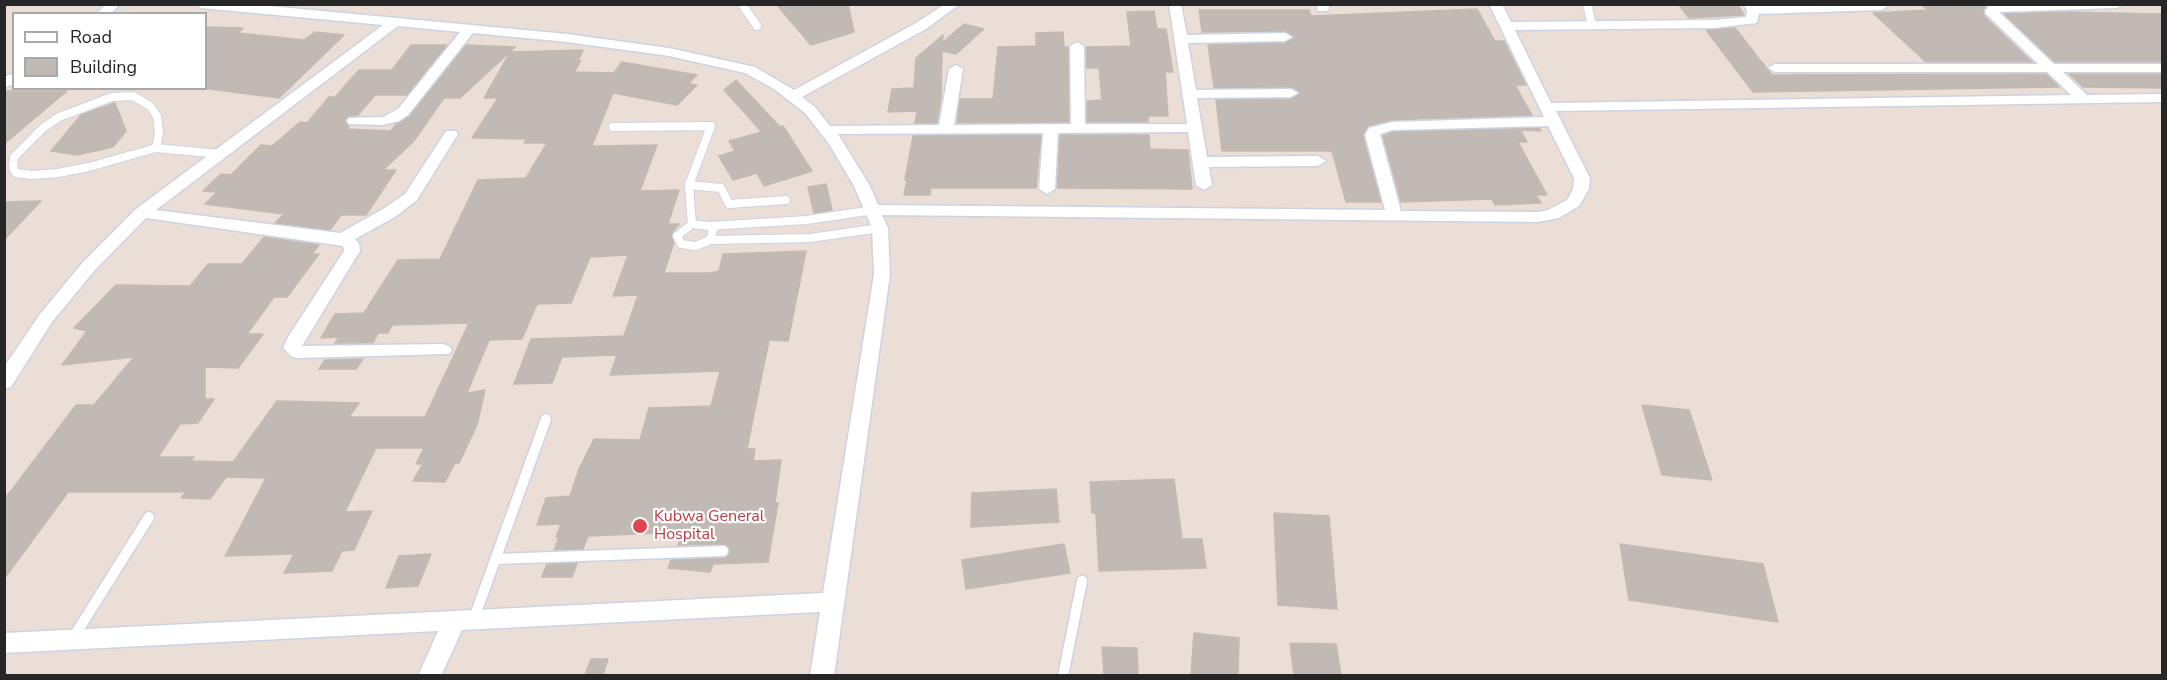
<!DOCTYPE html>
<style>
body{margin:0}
#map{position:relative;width:2167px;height:680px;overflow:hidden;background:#ebded6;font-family:"Nunito Sans",sans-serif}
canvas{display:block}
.frame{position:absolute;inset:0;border:6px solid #262626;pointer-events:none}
.legend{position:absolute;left:12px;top:12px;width:195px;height:78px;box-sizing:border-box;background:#fff;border:2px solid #a8a8a8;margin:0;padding:8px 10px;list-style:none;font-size:18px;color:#262626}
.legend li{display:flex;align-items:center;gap:12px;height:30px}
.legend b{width:30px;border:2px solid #a8a8a8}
</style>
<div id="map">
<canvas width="2167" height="680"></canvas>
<div class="frame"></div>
<ul class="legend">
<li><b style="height:8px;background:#fff"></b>Road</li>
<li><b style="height:16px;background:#c1b9b4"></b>Building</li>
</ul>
</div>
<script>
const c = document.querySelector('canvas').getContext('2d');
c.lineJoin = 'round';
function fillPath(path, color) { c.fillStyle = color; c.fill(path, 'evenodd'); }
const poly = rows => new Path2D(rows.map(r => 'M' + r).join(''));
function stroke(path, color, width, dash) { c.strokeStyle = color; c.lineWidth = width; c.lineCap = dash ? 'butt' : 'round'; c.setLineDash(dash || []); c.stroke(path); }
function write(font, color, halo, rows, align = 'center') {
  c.font = font + ' "Nunito Sans",sans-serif'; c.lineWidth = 4.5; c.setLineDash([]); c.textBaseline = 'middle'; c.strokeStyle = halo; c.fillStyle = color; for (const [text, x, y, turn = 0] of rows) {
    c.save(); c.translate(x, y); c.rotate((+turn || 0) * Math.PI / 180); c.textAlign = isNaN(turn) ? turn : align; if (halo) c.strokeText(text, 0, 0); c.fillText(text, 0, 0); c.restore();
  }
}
const building = poly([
 [776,4,848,4,854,32,811,45,776,4],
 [1678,4,1737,4,1744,15,1689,18,1678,4],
 [1920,4,1987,4,1983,10,1984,16,2032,62,1926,62,1873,13,1928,10,1920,4],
 [1477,9,1495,41,1504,41,1526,85,1515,85,1532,115,1392,120,1368,126,1363,136,1381,202,1346,202,1332,151,1222,151,1216,100,1291,99,1300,92,1291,87,1214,88,1208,45,1285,43,1294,36,1285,31,1202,32,1199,10,1309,10,1311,16,1477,9],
 [1154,11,1157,29,1166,29,1173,72,1165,72,1168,116,1148,116,1148,122,1087,122,1087,101,1102,100,1099,68,1087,68,1086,47,1131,46,1127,12,1154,11],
 [2063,12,2163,14,2163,62,2055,62,2004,14,2063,12],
 [964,24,984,29,956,54,942,51,941,99,937,123,915,123,917,111,888,112,892,89,914,88,916,58,943,35,942,43,964,24],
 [206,27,243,28,238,33,304,40,315,32,344,35,279,98,201,88,206,88,206,27],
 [1735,28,1772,75,2046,74,2059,87,1753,92,1706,30,1735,28],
 [1063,32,1064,47,1068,47,1069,122,957,123,960,99,993,99,998,47,1036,46,1036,33,1063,32],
 [411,45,447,45,407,95,375,95,358,115,347,117,345,122,349,126,347,129,391,131,396,124,410,116,466,45,515,47,510,52,583,50,578,61,581,61,574,72,614,73,622,62,697,75,688,84,697,85,677,105,613,93,592,146,657,145,640,191,679,190,668,224,679,224,671,234,674,242,664,273,710,273,719,271,723,254,806,251,788,341,769,340,747,449,755,449,753,461,781,460,775,503,778,503,768,562,713,564,710,572,668,568,671,560,723,558,729,554,729,547,723,544,678,545,684,532,588,536,583,549,554,550,559,537,556,537,561,524,537,525,546,498,570,496,579,469,594,439,640,440,649,408,711,406,720,371,610,375,617,355,562,357,552,383,514,384,531,339,624,336,638,295,613,296,628,255,590,257,571,303,537,304,522,339,489,340,467,393,485,390,477,425,459,463,455,463,445,482,413,481,423,464,416,464,424,448,376,448,345,512,372,511,354,550,342,551,332,571,284,573,294,554,225,556,266,478,226,477,210,499,181,498,186,492,68,492,4,579,4,500,76,405,94,405,134,357,62,365,87,331,74,328,116,285,190,286,208,264,242,264,264,237,319,245,312,254,319,254,287,297,274,297,247,334,263,334,238,368,205,367,205,399,214,399,198,423,180,424,158,457,194,457,191,461,233,462,277,401,359,403,349,417,425,417,469,323,392,325,388,333,378,333,373,343,335,343,339,337,321,338,335,314,364,313,398,260,440,259,478,180,526,178,547,143,524,143,527,139,472,138,498,98,484,98,510,52,460,98,444,98,413,142,383,170,396,170,366,215,341,215,330,230,275,223,284,214,205,204,217,192,203,191,221,174,231,175,261,145,272,146,300,122,307,123,329,97,335,97,359,70,392,70,411,45],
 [2069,74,2163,74,2163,88,2083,87,2069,74],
 [736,80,780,127,783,126,812,171,764,186,757,173,733,180,719,156,735,151,729,141,762,132,724,90,736,80],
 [4,91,67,91,4,144,4,91],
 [115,103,126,131,113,147,77,155,51,151,81,115,115,103],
 [1540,128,1541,131,1520,130,1527,142,1518,142,1547,195,1536,195,1541,203,1495,205,1492,199,1401,202,1383,136,1393,132,1540,128],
 [1041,135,1036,188,931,188,930,195,904,195,907,180,905,180,913,136,1041,135],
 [1060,135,1149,135,1150,149,1188,150,1192,189,1057,188,1060,135],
 [826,184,832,210,814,213,808,187,826,184],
 [41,201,4,240,4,202,41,201],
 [363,359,356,369,319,369,325,360,363,359],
 [1642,405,1689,410,1712,480,1662,475,1642,405],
 [1174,479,1182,539,1202,539,1206,568,1099,571,1096,513,1092,513,1090,482,1174,479],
 [1056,489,1059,522,971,527,972,493,1056,489],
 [1274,513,1329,516,1337,609,1278,605,1274,513],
 [1064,544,1070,573,966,589,962,560,1064,544],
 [1620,544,1763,564,1778,622,1629,600,1620,544],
 [431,554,418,586,386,588,399,556,431,554],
 [577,563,572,577,542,577,547,564,577,563],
 [1194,633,1239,638,1238,675,1191,675,1194,633],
 [1290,643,1336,644,1341,675,1294,675,1290,643],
 [1102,647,1137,648,1138,675,1104,675,1102,647],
 [591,659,608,659,603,675,585,675,591,659]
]);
fillPath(building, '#c1b9b4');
stroke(building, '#c5bab1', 1.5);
const laneFar1 = poly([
 [742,4,757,26],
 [1587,4,1592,25],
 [133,96,150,106,157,116,159,133,156,148,89,167,58,173,32,175,16,173,13,168,14,157,43,128,59,117,112,97,133,96],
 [613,127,711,126,689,185,692,224],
 [156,148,220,154],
 [689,185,721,188,729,204,786,200],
 [692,224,709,226,713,230,710,240,696,246,681,244,677,236,692,224],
 [709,226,807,220,874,210],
 [710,240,810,238,880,228]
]);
const lane = poly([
 [496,559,723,551],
 [473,621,546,419],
 [73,638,149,517],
 [1063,676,1082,581]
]);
const street = poly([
 [106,4,120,4,110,14,96,14,106,4],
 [195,4,248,4,567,34,669,48,755,67,794,90,916,23,945,4,960,4,926,29,802,97,815,107,830,126,939,125,949,69,956,65,963,69,954,125,1071,124,1070,46,1077,42,1084,46,1085,124,1187,124,1169,4,1181,4,1187,35,1285,33,1292,37,1285,41,1188,43,1196,90,1291,89,1298,93,1291,97,1197,98,1207,157,1318,156,1326,161,1318,166,1209,167,1212,185,1204,190,1196,185,1188,132,1058,133,1055,189,1047,194,1039,189,1043,133,838,134,870,186,878,205,1385,210,1365,135,1369,128,1392,122,1544,117,1489,4,1502,4,1511,22,1714,20,1746,17,1747,10,1743,4,1888,6,1882,10,1759,14,1757,23,1714,28,1515,30,1551,103,2071,95,2047,72,1775,72,1768,68,1775,64,2038,64,1986,14,1985,11,1989,5,2123,4,2117,8,1999,12,2054,64,2162,64,2162,72,2063,72,2087,95,2162,94,2162,102,1556,111,1590,178,1589,189,1579,206,1559,218,1538,222,882,215,888,228,890,274,834,676,810,676,820,612,462,630,441,676,418,676,438,631,4,653,4,633,823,593,874,274,872,228,854,186,829,144,805,113,774,89,745,73,669,56,567,42,473,33,408,115,399,121,383,125,349,124,347,121,349,118,383,117,398,109,460,32,398,26,156,210,340,233,383,209,405,194,446,131,456,131,458,134,417,200,395,217,355,239,359,243,360,251,302,346,443,344,449,346,452,350,449,354,298,358,292,357,283,348,288,337,344,251,343,246,146,218,95,270,52,322,11,387,4,389,4,367,40,314,83,262,136,209,383,25,201,8,195,4],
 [1548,126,1574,178,1573,189,1567,200,1548,210,1538,212,1401,211,1380,134,1393,130,1548,126],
 [1316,4,1329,4,1329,8,1328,11,1318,11,1316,4],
 [14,73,14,84,4,88,4,77,14,73]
]);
stroke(laneFar1, '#ccd3e1', 10);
stroke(lane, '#ccd3e1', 13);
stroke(street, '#ccd3e1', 3);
stroke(laneFar1, '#fff', 8);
stroke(lane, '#fff', 10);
fillPath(street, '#fff');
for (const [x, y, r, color] of [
 [640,526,8,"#e0444e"]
]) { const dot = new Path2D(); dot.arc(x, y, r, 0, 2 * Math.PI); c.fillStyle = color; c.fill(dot); stroke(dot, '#fff', 2); }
write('16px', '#be3a42', '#fff', [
 ["Kubwa General",654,517],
 ["Hospital",654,535]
], 'left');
</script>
